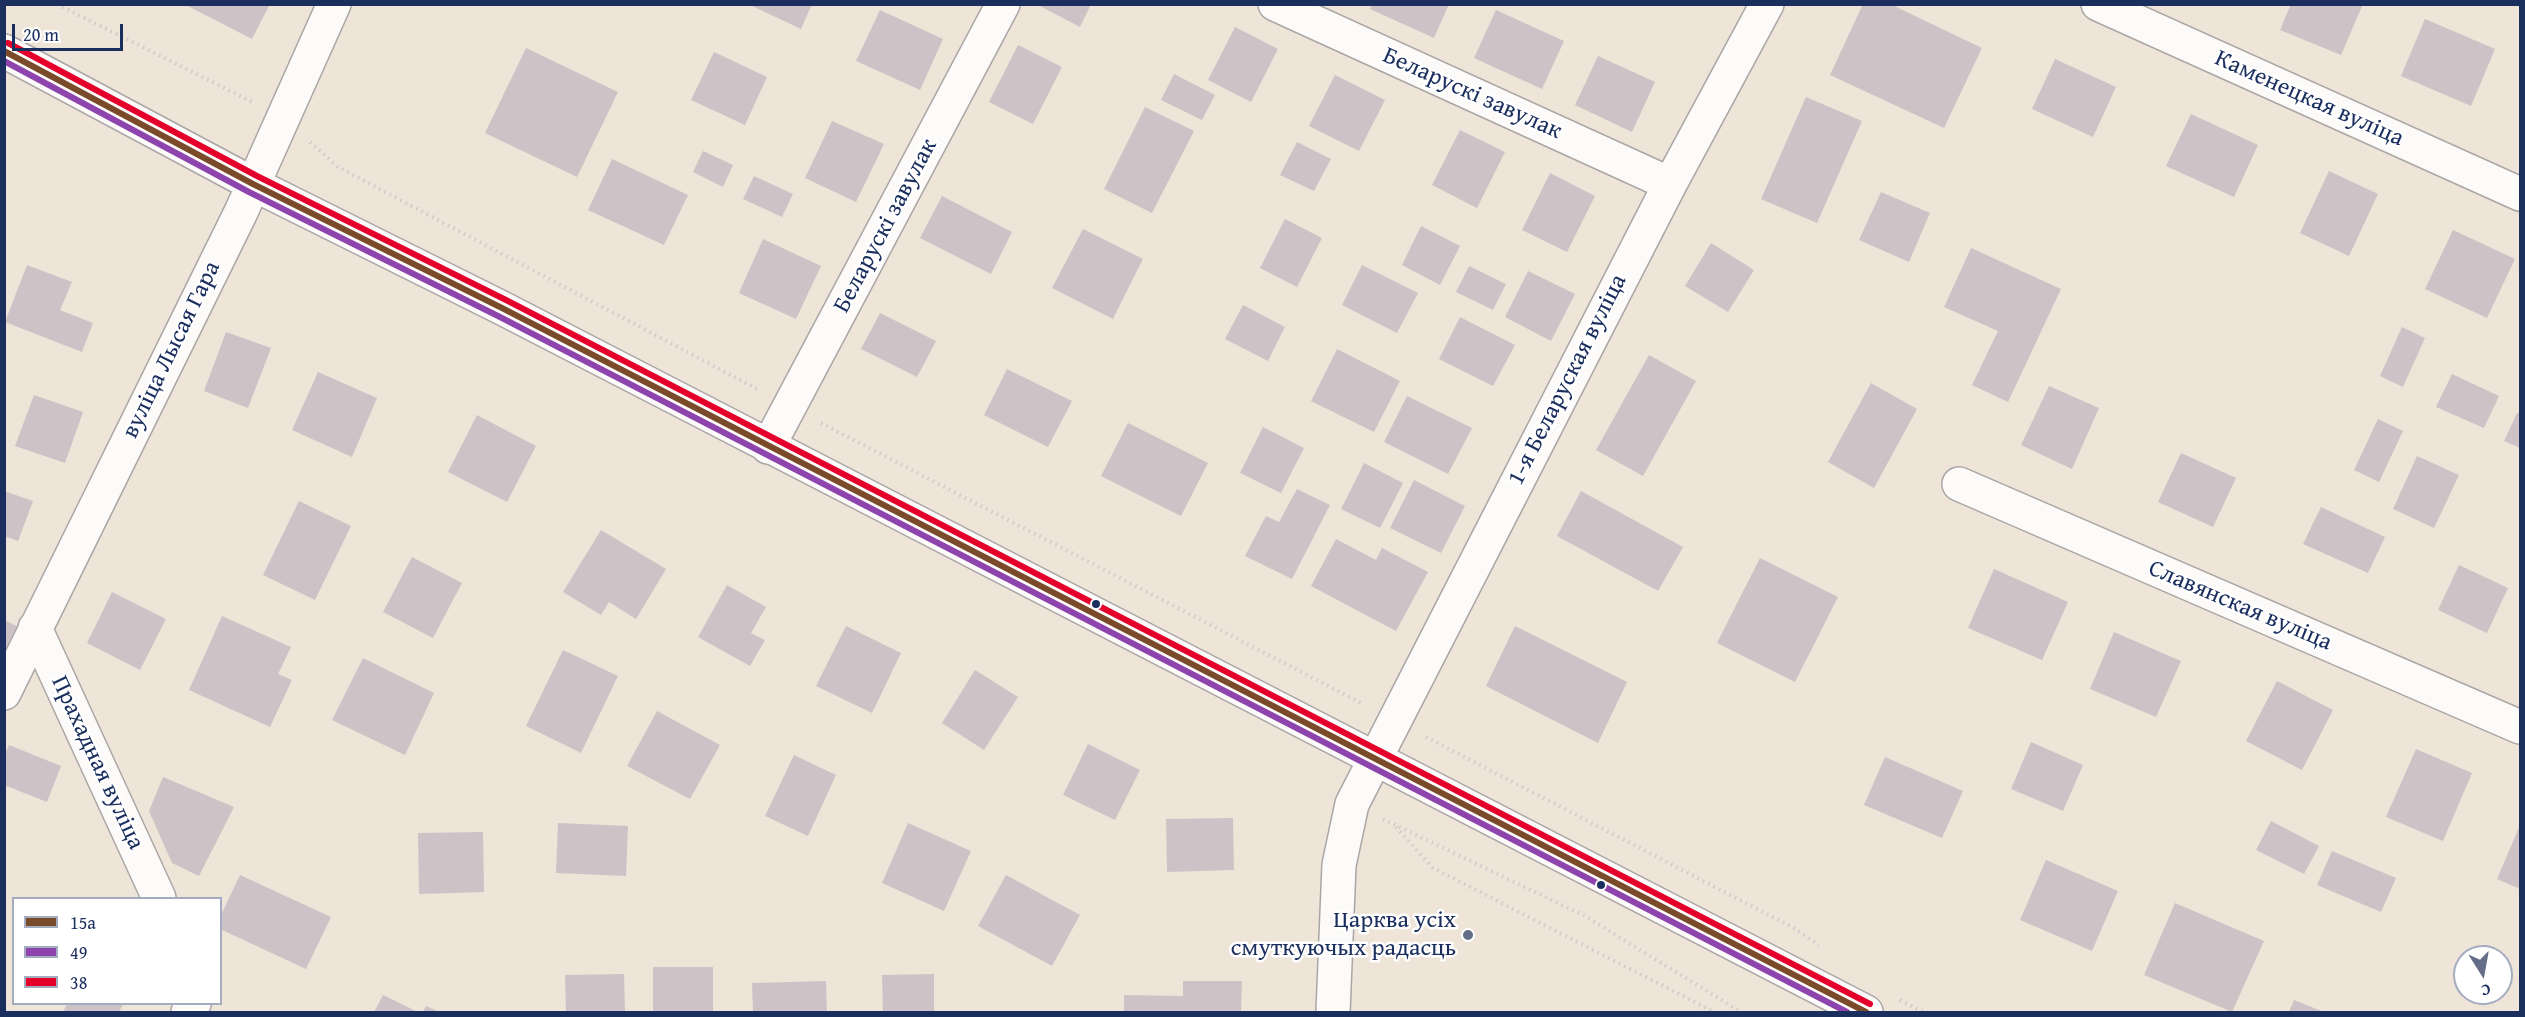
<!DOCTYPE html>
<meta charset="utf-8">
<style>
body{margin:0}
#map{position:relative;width:2525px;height:1017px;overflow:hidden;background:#eee4d8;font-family:"Gentium Book Plus",serif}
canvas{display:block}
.frame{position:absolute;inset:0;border:6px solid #1b2f5e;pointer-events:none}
.legend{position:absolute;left:12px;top:897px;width:210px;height:108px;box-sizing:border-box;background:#fff;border:2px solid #a4acbf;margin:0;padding:8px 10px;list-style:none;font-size:18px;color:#1b2f5e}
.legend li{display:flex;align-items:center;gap:12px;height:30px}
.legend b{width:30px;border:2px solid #a4acbf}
.north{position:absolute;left:2453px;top:945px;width:60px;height:60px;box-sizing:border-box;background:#fff;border:2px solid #a4acbf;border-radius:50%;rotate:169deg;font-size:16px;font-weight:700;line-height:24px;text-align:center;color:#1b2f5e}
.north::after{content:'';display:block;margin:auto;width:21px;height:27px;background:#656e89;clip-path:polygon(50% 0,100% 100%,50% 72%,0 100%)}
.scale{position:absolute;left:12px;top:24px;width:111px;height:27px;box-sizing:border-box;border:3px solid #1b2f5e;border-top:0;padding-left:8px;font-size:18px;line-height:21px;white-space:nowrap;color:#1b2f5e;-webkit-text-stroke:4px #fff;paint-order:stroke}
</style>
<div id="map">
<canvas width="2525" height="1017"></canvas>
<div class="frame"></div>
<ul class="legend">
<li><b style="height:8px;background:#7a4b2a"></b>15а</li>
<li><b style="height:8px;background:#8e44ad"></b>49</li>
<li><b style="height:8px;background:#e4002b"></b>38</li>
</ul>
<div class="north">С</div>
<div class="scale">20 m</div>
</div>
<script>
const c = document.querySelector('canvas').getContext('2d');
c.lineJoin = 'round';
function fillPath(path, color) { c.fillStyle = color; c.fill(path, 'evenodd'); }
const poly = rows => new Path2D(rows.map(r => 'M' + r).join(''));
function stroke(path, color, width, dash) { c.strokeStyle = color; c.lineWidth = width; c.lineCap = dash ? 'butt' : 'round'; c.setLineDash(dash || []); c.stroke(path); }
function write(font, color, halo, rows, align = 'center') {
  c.font = font + ' "Gentium Book Plus",serif'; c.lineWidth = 5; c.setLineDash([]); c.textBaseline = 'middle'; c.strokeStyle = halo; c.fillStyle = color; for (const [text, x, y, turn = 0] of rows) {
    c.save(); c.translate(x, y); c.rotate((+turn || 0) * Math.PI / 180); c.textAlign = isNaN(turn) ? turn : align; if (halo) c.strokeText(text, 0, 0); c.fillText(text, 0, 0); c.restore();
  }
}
fillPath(poly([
 [184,4,270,4,252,39],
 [748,4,812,4,801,29],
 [1036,4,1091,4,1080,27],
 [1372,4,1449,4,1434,38,1370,9],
 [1863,4,1890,4,1982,48,1944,128,1830,75],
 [2291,4,2363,4,2341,55,2280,30],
 [880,10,943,39,920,90,856,61],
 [1496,10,1564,41,1542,89,1474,58],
 [2425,19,2495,49,2471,106,2401,76],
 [1235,27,1278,49,1251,102,1208,80],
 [1018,45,1062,67,1033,124,989,102],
 [526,48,618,92,577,177,485,133],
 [714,52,767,77,745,125,691,100],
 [1598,56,1655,82,1632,132,1575,105],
 [2055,59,2116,87,2093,137,2032,109],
 [1174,74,1215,95,1202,120,1161,100],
 [1335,75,1385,100,1359,151,1309,126],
 [1806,97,1862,121,1817,223,1761,199],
 [1145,107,1194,131,1152,213,1104,189],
 [2191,114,2258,145,2234,197,2166,166],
 [832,121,884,144,856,202,805,178],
 [1460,130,1505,152,1477,208,1432,185],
 [1297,142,1331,159,1314,191,1280,175],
 [703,151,733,165,723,187,693,172],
 [612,159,688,195,664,245,588,210],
 [2329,171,2378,194,2349,256,2300,233],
 [1550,173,1595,196,1567,252,1522,230],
 [754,176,793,194,782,217,743,199],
 [1881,192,1930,213,1909,262,1859,240],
 [942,196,1012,232,991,274,920,238],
 [1285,219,1322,238,1297,287,1260,268],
 [1421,226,1460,246,1440,285,1402,265],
 [1083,229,1143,259,1113,319,1052,288],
 [2453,230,2515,259,2487,318,2425,289],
 [763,239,821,266,796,319,739,293],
 [1711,243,1754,270,1728,312,1685,286],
 [1971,248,2061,289,2008,402,1972,385,1998,331,1944,307],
 [27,265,72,282,60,310,93,323,82,352,5,322],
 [1362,265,1418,293,1397,333,1342,305],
 [1469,266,1506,284,1493,310,1456,292],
 [1528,271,1575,294,1551,341,1505,317],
 [1243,305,1285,327,1268,361,1225,339],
 [880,313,936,341,917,377,861,349],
 [1460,317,1515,345,1493,386,1439,359],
 [2402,327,2425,338,2403,387,2380,376],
 [226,332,271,348,248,408,204,391],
 [1337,349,1400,381,1374,432,1311,401],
 [1649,355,1696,381,1643,476,1596,450],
 [1007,369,1072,401,1048,447,984,415],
 [318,372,377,398,352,457,292,430],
 [2452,374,2499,396,2484,428,2436,407],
 [1871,383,1917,409,1874,488,1828,462],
 [2049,386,2099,408,2072,469,2021,445],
 [34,395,83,412,65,463,15,446],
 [1407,396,1472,428,1448,474,1384,442],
 [2517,413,2520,414,2520,448,2504,441],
 [477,415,536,446,507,502,448,472],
 [2378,419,2403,431,2379,482,2354,470],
 [1128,423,1208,463,1181,516,1101,476],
 [1263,427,1304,448,1281,493,1240,473],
 [2181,453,2236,478,2213,527,2158,502],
 [2417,456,2459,475,2434,528,2393,509],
 [1364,463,1403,483,1380,528,1341,509],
 [1414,480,1465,506,1441,553,1390,528],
 [1297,489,1330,505,1292,579,1245,556,1266,516,1279,522],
 [4,491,33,501,18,541,4,536],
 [1581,491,1683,547,1658,591,1557,536],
 [299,501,351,526,315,600,263,575],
 [2321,507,2385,537,2368,573,2303,544],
 [601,530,666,569,636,619,609,602,601,615,563,592],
 [1336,539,1376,560,1382,548,1428,572,1396,631,1311,586],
 [412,557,462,583,433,638,383,612],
 [1760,558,1838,597,1795,682,1717,643],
 [2459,565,2508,588,2487,633,2438,610],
 [1994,569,2068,602,2042,660,1968,628],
 [727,585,766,607,751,633,765,640,750,666,698,637],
 [112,592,166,619,140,670,87,643],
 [222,616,291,647,278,674,292,680,270,727,189,690],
 [4,620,17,626,4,654],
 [846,626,901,653,872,713,816,686],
 [1515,626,1627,682,1598,743,1486,686],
 [2114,632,2181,661,2156,717,2090,689],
 [563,650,618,676,581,753,526,726],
 [363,658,434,693,405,755,332,720],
 [975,670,1018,697,984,750,942,723],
 [2277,681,2333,710,2302,770,2246,741],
 [657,711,720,745,690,799,627,766],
 [2031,742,2083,765,2063,811,2011,789],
 [1088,744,1140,770,1115,820,1063,795],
 [9,745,61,766,47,802,4,785,4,756],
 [2416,749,2472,773,2443,841,2386,817],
 [794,755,836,775,808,836,765,816],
 [1885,757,1963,791,1942,838,1864,805],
 [163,777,234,807,199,876,172,863,149,811],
 [1233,818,1234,870,1167,872,1166,819],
 [2271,821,2319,846,2304,874,2256,850],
 [558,823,628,826,626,876,556,873],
 [908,823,971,851,944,911,882,883],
 [2520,825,2520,889,2497,879],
 [483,832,484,892,419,894,418,833],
 [2332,851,2396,878,2381,912,2317,885],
 [2046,860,2118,891,2092,951,2020,920],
 [240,875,331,917,306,969,220,929,220,917],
 [1006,875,1080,915,1052,966,978,926],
 [2175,903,2264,941,2232,1012,2144,975],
 [653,967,713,967,713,1012,653,1012],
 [624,974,625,1012,566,1012,565,975],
 [934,974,934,1012,883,1012,882,975],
 [826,981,827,1012,753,1012,752,983],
 [1183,981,1242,981,1241,1012,1124,1012,1124,995,1183,996],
 [383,995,418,1012,374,1012],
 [2294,1000,2324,1012,2289,1012],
 [67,1004,123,1004,119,1012,63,1012],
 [426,1006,440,1012,423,1012]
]), '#cdc3c6');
const minor = poly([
 [1275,4,1670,184],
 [2098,4,2520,194],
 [768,447,1003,4],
 [1959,484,2520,727],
 [35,628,159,898],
 [4,693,241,212,334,4],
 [188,1012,194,1004],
 [1333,1012,1339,865,1352,804,1670,184,1767,4]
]);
const major = poly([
 [4,51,253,184,502,308,1866,1012]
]);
stroke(minor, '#aaa6a5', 36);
stroke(major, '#aaa6a5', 36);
stroke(poly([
 [57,4,252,102],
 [310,142,338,167,759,390],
 [821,423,1363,704],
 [1426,737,1792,927,1819,945],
 [1383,819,1585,916,1741,1012],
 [1396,827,1433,868,1714,1012],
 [1900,1000,1923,1012]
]), '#cdcccd', 4, [1.5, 4.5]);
stroke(minor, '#fcfbf9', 33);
stroke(major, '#fcfbf9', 33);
stroke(poly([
 [4,51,253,184,502,308,1866,1012]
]), '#7a4b2a', 6);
stroke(poly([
 [4,61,249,192,498,316,1847,1012]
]), '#8e44ad', 6);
stroke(poly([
 [8,43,257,176,506,300,1870,1004]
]), '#e4002b', 6);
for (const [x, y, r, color] of [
 [1096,604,5,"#1b2f5e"],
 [1601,885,5,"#1b2f5e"],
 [1468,935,6,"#656e89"]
]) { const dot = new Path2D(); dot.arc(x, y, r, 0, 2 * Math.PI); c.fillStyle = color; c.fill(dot); stroke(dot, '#fff', 2); }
write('24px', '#1b2f5e', '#fff', [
 ["Беларускі завулак",1472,94,24],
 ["Каменецкая вуліца",2309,99,24],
 ["Беларускі завулак",886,226,-62],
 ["вуліца Лысая Гара",172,350,-64],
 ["1-я Беларуская вуліца",1568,380,-63],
 ["Славянская вуліца",2240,606,23],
 ["Прахадная вуліца",97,763,65]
]);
write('24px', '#1b2f5e', '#fff', [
 ["Царква усіх",1456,921],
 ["смуткуючых радасць",1456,949]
], 'right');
</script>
